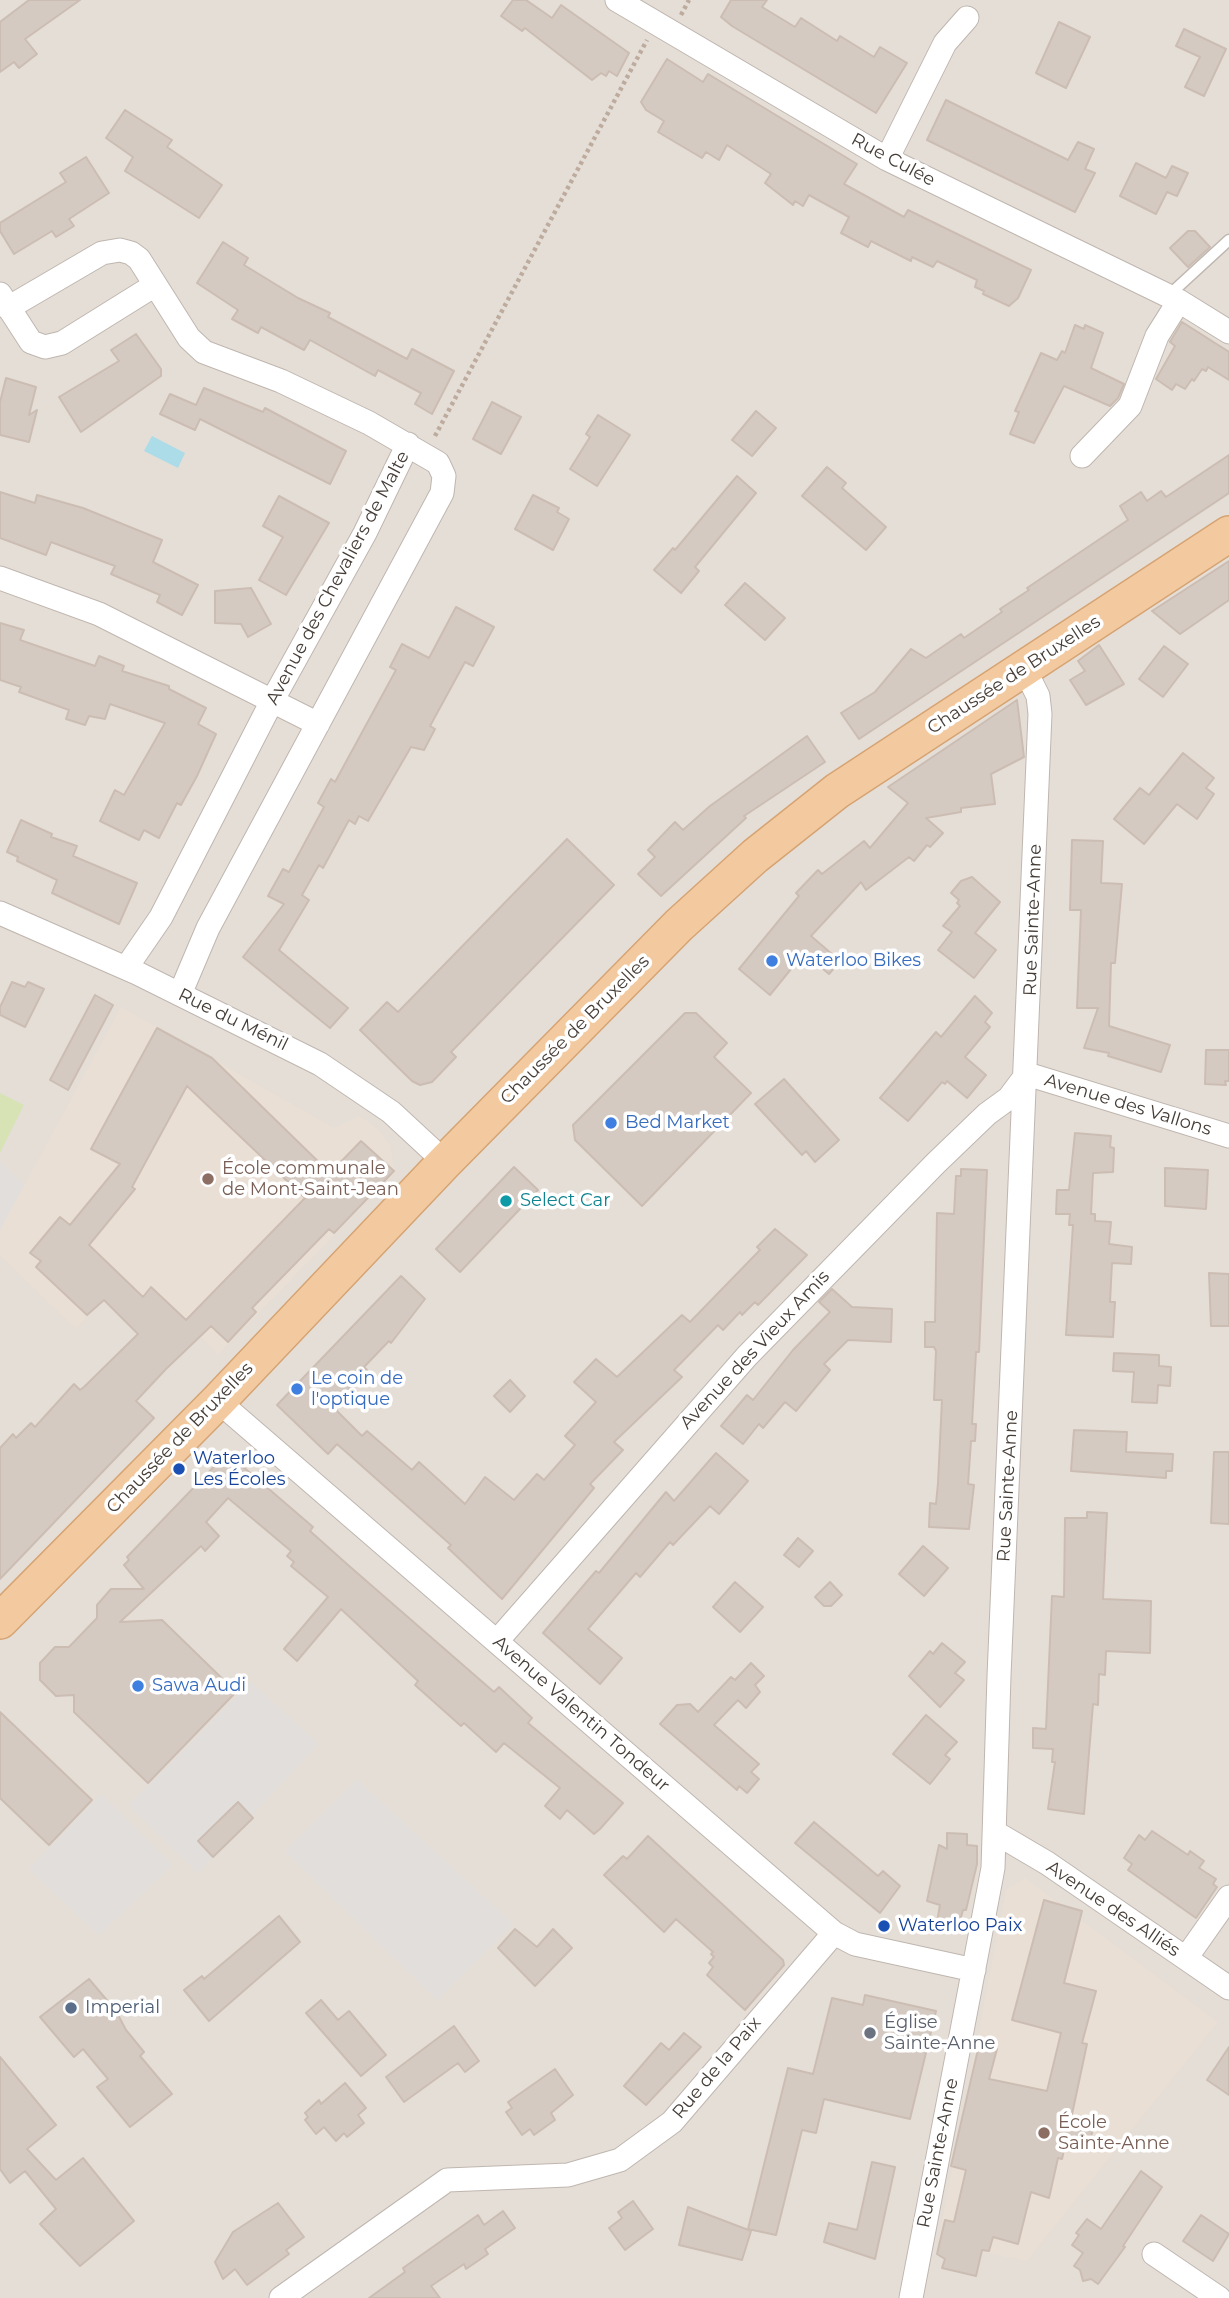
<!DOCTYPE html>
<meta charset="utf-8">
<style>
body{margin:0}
canvas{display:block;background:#f2ede8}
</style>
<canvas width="1229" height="2298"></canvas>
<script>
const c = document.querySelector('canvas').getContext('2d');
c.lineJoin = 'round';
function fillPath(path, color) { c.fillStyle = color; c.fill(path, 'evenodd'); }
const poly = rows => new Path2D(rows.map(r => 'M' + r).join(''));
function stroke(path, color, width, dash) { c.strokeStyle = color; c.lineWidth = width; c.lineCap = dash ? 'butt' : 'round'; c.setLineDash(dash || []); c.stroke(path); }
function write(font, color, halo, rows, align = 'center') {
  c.font = font + ' Montserrat,sans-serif'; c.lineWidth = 7; c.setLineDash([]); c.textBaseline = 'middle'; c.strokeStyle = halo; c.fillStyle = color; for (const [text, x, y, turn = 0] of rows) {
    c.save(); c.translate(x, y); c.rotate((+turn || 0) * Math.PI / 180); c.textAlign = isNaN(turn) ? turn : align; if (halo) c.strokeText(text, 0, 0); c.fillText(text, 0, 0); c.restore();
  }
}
fillPath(poly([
 [0,0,1229,0,1229,2298,0,2298]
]), '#e5ded7');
fillPath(poly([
 [121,1007,334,1128,360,1116,377,1128,390,1145,395,1173,218,1355,179,1315,103,1299,76,1329,0,1256,0,1230],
 [1025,1878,1218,2022,1027,2261,938,2243,1006,1890]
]), '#eadfd4');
fillPath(poly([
 [0,1093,24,1105,0,1153]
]), '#d7e2b5');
fillPath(poly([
 [0,1162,24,1185,0,1230],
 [251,1682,318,1744,198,1873,129,1805],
 [357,1780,513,1924,437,2000,285,1851],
 [101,1794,172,1865,99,1935,29,1869]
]), '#e1dedc');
fillPath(poly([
 [152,436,185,453,178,468,144,451]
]), '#abdce8');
const building = poly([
 [29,0,80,0,25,39,37,54,19,68,14,62,0,72,0,22,29,0],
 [513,0,526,0,552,18,561,5,629,53,617,76,609,71,606,76,601,73,592,80,525,28,522,31,501,16,513,0],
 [731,0,767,0,762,7,795,27,801,18,837,41,840,36,874,57,880,47,907,63,876,113,732,26,721,17,731,0],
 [1059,22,1090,37,1066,88,1036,73,1059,22],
 [1184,29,1226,49,1204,96,1185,87,1200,57,1176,46,1184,29],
 [667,59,703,82,708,74,857,164,844,184,904,217,908,210,1031,270,1018,298,1009,306,983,294,984,291,975,287,977,280,937,261,933,267,912,257,911,261,871,241,868,247,841,233,849,217,809,195,803,206,795,201,793,205,765,183,771,174,727,145,719,160,706,152,702,158,658,132,664,121,646,110,641,102,667,59],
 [946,100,1068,160,1078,142,1094,149,1085,169,1095,173,1075,212,927,140,946,100],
 [125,110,172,140,167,147,222,185,199,218,125,171,133,157,106,138,125,110],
 [86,157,109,193,69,219,74,226,56,237,52,231,14,254,0,231,0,223,66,182,60,173,86,157],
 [1136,163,1166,178,1172,166,1188,173,1177,196,1167,192,1156,214,1120,196,1136,163],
 [1188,231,1195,231,1210,247,1188,267,1170,248,1188,231],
 [223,242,248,258,244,265,298,298,330,313,328,317,407,359,412,349,454,371,432,414,415,404,421,393,378,370,375,376,310,340,304,350,261,327,258,333,232,319,238,310,197,283,223,242],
 [1182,322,1229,352,1229,380,1208,367,1206,371,1202,369,1194,381,1192,379,1185,389,1176,384,1172,390,1156,379,1175,346,1170,342,1182,322],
 [1075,325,1084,329,1085,325,1103,333,1091,368,1124,384,1118,398,1110,406,1064,386,1034,443,1010,434,1019,412,1015,411,1041,353,1057,360,1062,351,1065,353,1075,325],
 [136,334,161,369,161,376,81,432,59,397,119,361,111,350,136,334],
 [6,378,36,387,29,415,37,410,29,442,0,435,0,402,6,378],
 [204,388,263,412,265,408,346,451,330,484,200,419,195,430,160,414,170,394,196,405,204,388],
 [492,402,521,417,501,454,473,439,492,402],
 [756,411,776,428,752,456,732,440,756,411],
 [598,415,630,435,597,486,570,469,590,437,586,434,598,415],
 [1229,455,1229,493,859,739,841,713,875,692,911,649,926,658,961,634,964,638,1002,612,1000,609,1029,590,1027,588,1128,520,1120,506,1141,492,1147,501,1161,491,1166,497,1229,455],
 [827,467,846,483,842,488,886,527,866,550,802,496,827,467],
 [737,476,756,493,695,567,699,571,681,593,654,570,673,548,675,550,737,476],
 [0,492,35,503,37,495,83,508,162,540,153,562,198,585,182,615,157,602,160,595,111,574,115,566,51,542,46,555,0,538,0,492],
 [533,495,559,508,557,512,569,519,553,550,515,529,533,495],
 [279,496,329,523,286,595,259,580,283,537,263,526,279,496],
 [1229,561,1229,600,1180,634,1152,611,1229,561],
 [745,583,785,618,765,640,725,605,745,583],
 [251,588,271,624,248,637,241,624,215,623,215,591,251,588],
 [456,607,494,627,473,666,465,662,430,726,435,729,424,750,411,747,368,821,359,816,355,824,349,820,323,868,319,865,302,895,309,900,279,950,348,1008,330,1028,243,957,284,904,268,896,283,869,289,872,324,807,318,803,331,779,335,782,396,670,390,667,402,644,429,658,456,607],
 [0,623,24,630,20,640,95,666,99,656,124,666,122,671,169,686,169,689,206,708,198,724,216,734,197,776,181,805,177,803,159,838,144,830,139,840,100,821,115,790,124,795,165,723,110,704,105,719,89,716,85,725,66,719,69,710,19,692,21,687,0,680,0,623],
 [1099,645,1124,684,1086,705,1070,680,1085,671,1078,661,1099,645],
 [1164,646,1188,664,1163,697,1139,679,1164,646],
 [1017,700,1024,757,991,774,995,804,961,808,961,812,926,818,943,833,930,847,927,845,914,861,909,857,866,890,861,882,811,936,840,961,829,974,804,953,770,995,739,969,799,896,796,893,818,870,822,874,864,841,870,848,908,803,888,787,1017,700],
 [807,736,825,762,744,816,746,818,661,896,638,874,655,857,648,850,675,822,683,830,710,806,807,736],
 [1183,753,1214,778,1206,788,1214,794,1197,819,1177,804,1144,844,1114,819,1140,788,1149,795,1183,753],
 [21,820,52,834,51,837,77,846,73,856,137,883,119,924,52,893,57,880,17,861,18,857,7,852,21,820],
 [567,839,614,885,451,1052,456,1057,432,1082,420,1085,412,1081,360,1030,387,1002,398,1012,567,839],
 [1072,840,1103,841,1101,883,1122,884,1115,963,1111,963,1109,1026,1170,1045,1161,1072,1108,1056,1109,1053,1084,1048,1098,1008,1077,1008,1081,910,1070,910,1072,840],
 [972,877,1000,902,975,933,996,950,974,978,938,950,952,932,943,926,960,906,957,903,959,900,951,893,961,881,972,877],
 [12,982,25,987,28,982,44,989,25,1027,0,1015,0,1007,12,982],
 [95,995,113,1005,68,1090,50,1080,95,995],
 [975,996,992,1013,985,1022,990,1027,965,1057,986,1075,967,1098,947,1081,945,1084,942,1082,908,1121,880,1098,936,1032,941,1037,975,996],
 [685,1013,696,1013,727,1043,714,1057,751,1093,642,1206,575,1140,573,1125,685,1013],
 [157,1028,212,1058,330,1173,361,1141,394,1171,334,1233,329,1229,252,1308,256,1312,228,1342,211,1326,166,1369,136,1401,154,1418,0,1579,0,1448,13,1434,16,1438,31,1423,35,1427,74,1384,80,1390,84,1387,138,1334,104,1300,87,1315,36,1267,41,1261,30,1253,60,1217,70,1225,120,1164,91,1149,157,1028],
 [187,1086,305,1198,186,1320,151,1287,143,1297,89,1245,135,1189,132,1187,187,1086],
 [1206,1050,1229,1050,1229,1081,1225,1081,1226,1085,1205,1084,1206,1050],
 [784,1079,839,1140,815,1162,806,1151,802,1155,755,1104,784,1079],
 [1075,1133,1111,1136,1110,1147,1114,1148,1113,1172,1093,1173,1091,1214,1095,1214,1095,1221,1111,1222,1109,1244,1132,1247,1131,1264,1112,1263,1110,1302,1115,1302,1113,1337,1066,1335,1073,1225,1069,1225,1070,1214,1056,1214,1057,1190,1069,1190,1075,1133],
 [514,1167,538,1190,460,1272,436,1249,514,1167],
 [1165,1168,1208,1170,1206,1209,1165,1206,1165,1168],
 [961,1169,987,1170,979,1352,976,1352,972,1424,976,1424,975,1441,971,1441,968,1484,974,1485,969,1529,929,1527,930,1503,936,1504,938,1483,942,1400,934,1400,936,1351,934,1347,925,1347,925,1322,935,1322,937,1213,954,1214,956,1176,961,1176,961,1169],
 [775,1229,807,1255,758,1305,755,1302,742,1315,740,1312,723,1330,718,1325,674,1370,682,1377,614,1442,623,1450,590,1484,594,1488,502,1599,448,1548,451,1545,337,1444,328,1454,277,1405,401,1276,425,1299,391,1343,389,1341,364,1367,367,1370,332,1406,362,1436,367,1431,412,1470,419,1462,465,1504,485,1477,514,1500,537,1474,544,1480,575,1445,565,1436,596,1402,574,1382,596,1359,617,1377,682,1315,690,1322,760,1250,757,1247,775,1229],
 [1209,1273,1229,1274,1229,1326,1211,1326,1209,1273],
 [832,1289,852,1307,892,1309,891,1342,848,1340,824,1364,830,1370,796,1411,785,1402,763,1428,759,1424,743,1444,721,1426,747,1395,753,1400,793,1350,830,1312,819,1302,832,1289],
 [1114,1353,1159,1355,1159,1366,1171,1367,1170,1386,1158,1385,1157,1403,1132,1402,1134,1372,1113,1371,1114,1353],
 [510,1380,525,1396,510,1412,494,1396,510,1380],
 [1074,1430,1127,1432,1126,1452,1173,1454,1172,1471,1166,1471,1166,1478,1071,1471,1074,1430],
 [1214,1452,1229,1452,1229,1524,1211,1523,1214,1452],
 [227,1453,313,1527,310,1531,348,1565,494,1692,499,1687,532,1718,528,1723,623,1803,600,1829,594,1834,567,1810,560,1819,545,1806,560,1788,504,1743,496,1752,464,1723,461,1726,415,1685,418,1681,341,1609,297,1661,284,1649,328,1597,291,1566,294,1562,287,1556,291,1551,228,1498,206,1522,219,1536,205,1551,201,1546,120,1622,162,1620,236,1692,148,1783,74,1712,74,1695,56,1696,40,1680,40,1663,55,1647,69,1647,97,1618,97,1605,111,1589,144,1589,124,1565,129,1560,127,1557,227,1453],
 [716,1453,748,1481,719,1514,710,1506,673,1545,670,1542,640,1577,636,1573,588,1629,622,1658,600,1684,543,1633,596,1571,599,1573,666,1492,674,1501,716,1453],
 [1087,1512,1107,1513,1103,1599,1151,1601,1150,1653,1106,1651,1105,1675,1099,1674,1098,1705,1093,1704,1084,1814,1048,1809,1055,1762,1052,1762,1053,1749,1033,1748,1033,1728,1046,1729,1052,1596,1064,1597,1065,1518,1087,1518,1087,1512],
 [798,1538,813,1551,799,1567,784,1555,798,1538],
 [923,1546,948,1568,924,1596,899,1574,923,1546],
 [735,1582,763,1607,740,1632,713,1607,735,1582],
 [830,1582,842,1595,831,1606,824,1606,815,1597,830,1582],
 [942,1643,965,1662,955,1673,964,1680,940,1707,909,1676,930,1651,933,1654,942,1643],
 [751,1663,764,1676,755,1685,760,1692,746,1708,738,1700,714,1725,759,1764,751,1772,759,1779,747,1793,739,1786,737,1790,660,1724,677,1705,690,1704,698,1712,731,1677,735,1680,751,1663],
 [0,1712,92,1800,49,1845,0,1798,0,1712],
 [926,1715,957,1742,945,1755,950,1759,930,1784,893,1754,926,1715],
 [238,1802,253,1818,213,1857,198,1841,238,1802],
 [814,1822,878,1876,883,1871,900,1886,880,1913,795,1843,814,1822],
 [1152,1831,1188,1855,1190,1851,1204,1861,1199,1868,1216,1879,1213,1884,1217,1887,1196,1918,1128,1870,1132,1864,1124,1858,1139,1835,1145,1840,1152,1831],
 [947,1833,967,1834,967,1845,977,1846,977,1864,966,1910,963,1910,957,1931,936,1928,940,1905,927,1901,939,1845,947,1849,947,1833],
 [648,1836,783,1960,784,1965,745,2010,707,1975,713,1967,709,1963,714,1957,711,1954,713,1952,676,1919,664,1932,604,1875,623,1856,627,1859,648,1836],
 [1044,1900,1082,1911,1064,1983,1096,1991,1082,2043,1087,2044,1071,2119,1094,2124,1090,2142,1067,2137,1062,2159,1058,2158,1049,2198,1031,2192,1018,2244,993,2237,989,2251,982,2250,976,2276,942,2268,945,2259,937,2254,945,2220,954,2222,966,2170,951,2166,979,2045,997,2049,989,2079,1047,2091,1061,2033,1012,2020,1044,1900],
 [279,1916,300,1942,209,2021,184,1990,202,1976,204,1979,279,1916],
 [515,1929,537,1947,553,1929,572,1948,535,1986,498,1948,515,1929],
 [89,1979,116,2011,126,2030,144,2052,140,2056,172,2094,130,2127,97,2087,108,2079,83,2049,74,2057,40,2017,89,1979],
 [865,1995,936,2011,910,2119,824,2099,816,2133,802,2130,776,2235,748,2229,788,2068,813,2074,832,1998,863,2005,865,1995],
 [321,2000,338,2020,349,2011,386,2055,361,2076,306,2013,321,2000],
 [454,2026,479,2061,465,2072,458,2063,404,2102,386,2077,454,2026],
 [684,2033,701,2047,646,2105,624,2086,661,2043,669,2050,684,2033],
 [1229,2047,1229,2095,1207,2080,1229,2047],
 [0,2057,56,2125,27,2149,56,2180,83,2158,134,2221,80,2266,40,2224,56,2209,25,2171,10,2183,0,2169,0,2057],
 [555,2069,573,2095,551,2113,555,2120,534,2135,530,2129,522,2135,506,2112,512,2108,508,2102,555,2069],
 [345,2083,366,2108,358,2115,364,2123,347,2137,344,2133,336,2141,324,2127,316,2134,305,2120,308,2117,305,2113,319,2100,321,2104,345,2083],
 [872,2162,895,2167,875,2259,824,2242,829,2223,857,2230,872,2162],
 [1141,2171,1162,2187,1123,2246,1125,2247,1098,2284,1091,2279,1083,2281,1080,2270,1074,2266,1083,2253,1072,2245,1079,2235,1076,2233,1087,2219,1101,2229,1141,2171],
 [633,2201,653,2229,625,2250,609,2228,622,2218,618,2212,633,2201],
 [278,2203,304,2237,286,2250,289,2254,247,2285,235,2269,223,2279,215,2262,233,2232,278,2203],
 [688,2207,751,2231,742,2260,679,2245,688,2207],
 [503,2211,515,2228,485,2249,488,2254,466,2269,464,2264,431,2286,440,2298,369,2298,405,2272,403,2268,478,2215,484,2225,503,2211],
 [1201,2215,1229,2234,1213,2261,1183,2241,1201,2215]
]);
fillPath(building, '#d5cac2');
stroke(building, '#ccbdb3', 2);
const lane = poly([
 [1168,296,1229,240]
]);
const street = poly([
 [617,0,887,159,1179,301,1229,332],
 [887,159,945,43,967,18],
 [0,294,31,342,45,347,62,343,155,285],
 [8,308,102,253,120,250,131,253,139,259,189,338,204,352,281,381,369,423,438,463,444,476,442,493,208,928,180,994],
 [1082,456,1130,406,1157,336,1179,301],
 [0,578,99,614,318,724],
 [0,913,137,973,320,1064,391,1112,445,1162],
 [126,968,161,917,271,703,365,533,408,444],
 [218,1401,834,1933,855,1944,974,1970],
 [497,1641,747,1356,936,1163,987,1114,1009,1098,1027,1074,1229,1136],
 [996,1833,1047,1863,1229,1988],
 [1186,1958,1229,1897],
 [1154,2254,1219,2298],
 [281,2298,447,2180,568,2175,620,2160,672,2122,834,1933],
 [911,2298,993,1868,999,1676,1040,714,1038,696,1025,670]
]);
const primary = poly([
 [0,1621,218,1401,445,1162,679,925,755,856,837,791,1229,534]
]);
stroke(lane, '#bfb6af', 13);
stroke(street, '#bfb6af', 25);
stroke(primary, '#d6a372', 38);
stroke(poly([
 [681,15,689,0],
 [435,436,647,40]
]), '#bdac9e', 4.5, [3.5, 3.5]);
stroke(lane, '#fff', 10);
stroke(street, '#fff', 23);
stroke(primary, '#f3caa0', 35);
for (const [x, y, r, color] of [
 [772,961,7,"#3f7fe0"],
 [611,1123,7,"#3f7fe0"],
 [208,1179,7,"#8d6e63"],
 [506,1201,7,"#0f9aa8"],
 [297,1389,7,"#3f7fe0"],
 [179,1469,7,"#1a4fb4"],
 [138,1686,7,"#3f7fe0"],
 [884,1926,7,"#1a4fb4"],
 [71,2008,7,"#5c6f8a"],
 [870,2033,7,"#6b7280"],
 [1044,2133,7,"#8d6e63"]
]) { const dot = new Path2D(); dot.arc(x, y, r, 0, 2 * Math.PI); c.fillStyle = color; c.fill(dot); stroke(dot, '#fff', 2.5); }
write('18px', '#453d37', '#fff', [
 ["Rue Culée",893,160,28],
 ["Avenue des Chevaliers de Malte",338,578,-62],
 ["Chaussée de Bruxelles",1014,675,-33],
 ["Rue Sainte-Anne",1033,920,-88],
 ["Rue du Ménil",233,1020,26],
 ["Chaussée de Bruxelles",575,1030,-45],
 ["Avenue des Vallons",1128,1105,17],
 ["Avenue des Vieux Amis",755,1350,-47],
 ["Chaussée de Bruxelles",180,1438,-46],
 ["Rue Sainte-Anne",1008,1486,-87],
 ["Avenue Valentin Tondeur",581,1714,41],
 ["Avenue des Alliés",1113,1909,34],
 ["Rue de la Paix",717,2068,-50],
 ["Rue Sainte-Anne",938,2153,-79]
]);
write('18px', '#366cbe', '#fff', [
 ["Waterloo Bikes",786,961],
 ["Bed Market",625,1123],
 ["Le coin de",311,1379],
 ["l'optique",311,1400],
 ["Sawa Audi",152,1686]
], 'left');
write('18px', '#785e54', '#fff', [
 ["École communale",222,1169],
 ["de Mont-Saint-Jean",222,1190],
 ["École",1058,2123],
 ["Sainte-Anne",1058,2144]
], 'left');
write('18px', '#0d838f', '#fff', [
 ["Select Car",520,1201]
], 'left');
write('18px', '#164399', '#fff', [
 ["Waterloo",193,1459],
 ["Les Écoles",193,1480],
 ["Waterloo Paix",898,1926]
], 'left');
write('18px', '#4e5e75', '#fff', [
 ["Imperial",85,2008]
], 'left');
write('18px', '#5b616d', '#fff', [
 ["Église",884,2023],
 ["Sainte-Anne",884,2044]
], 'left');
</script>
